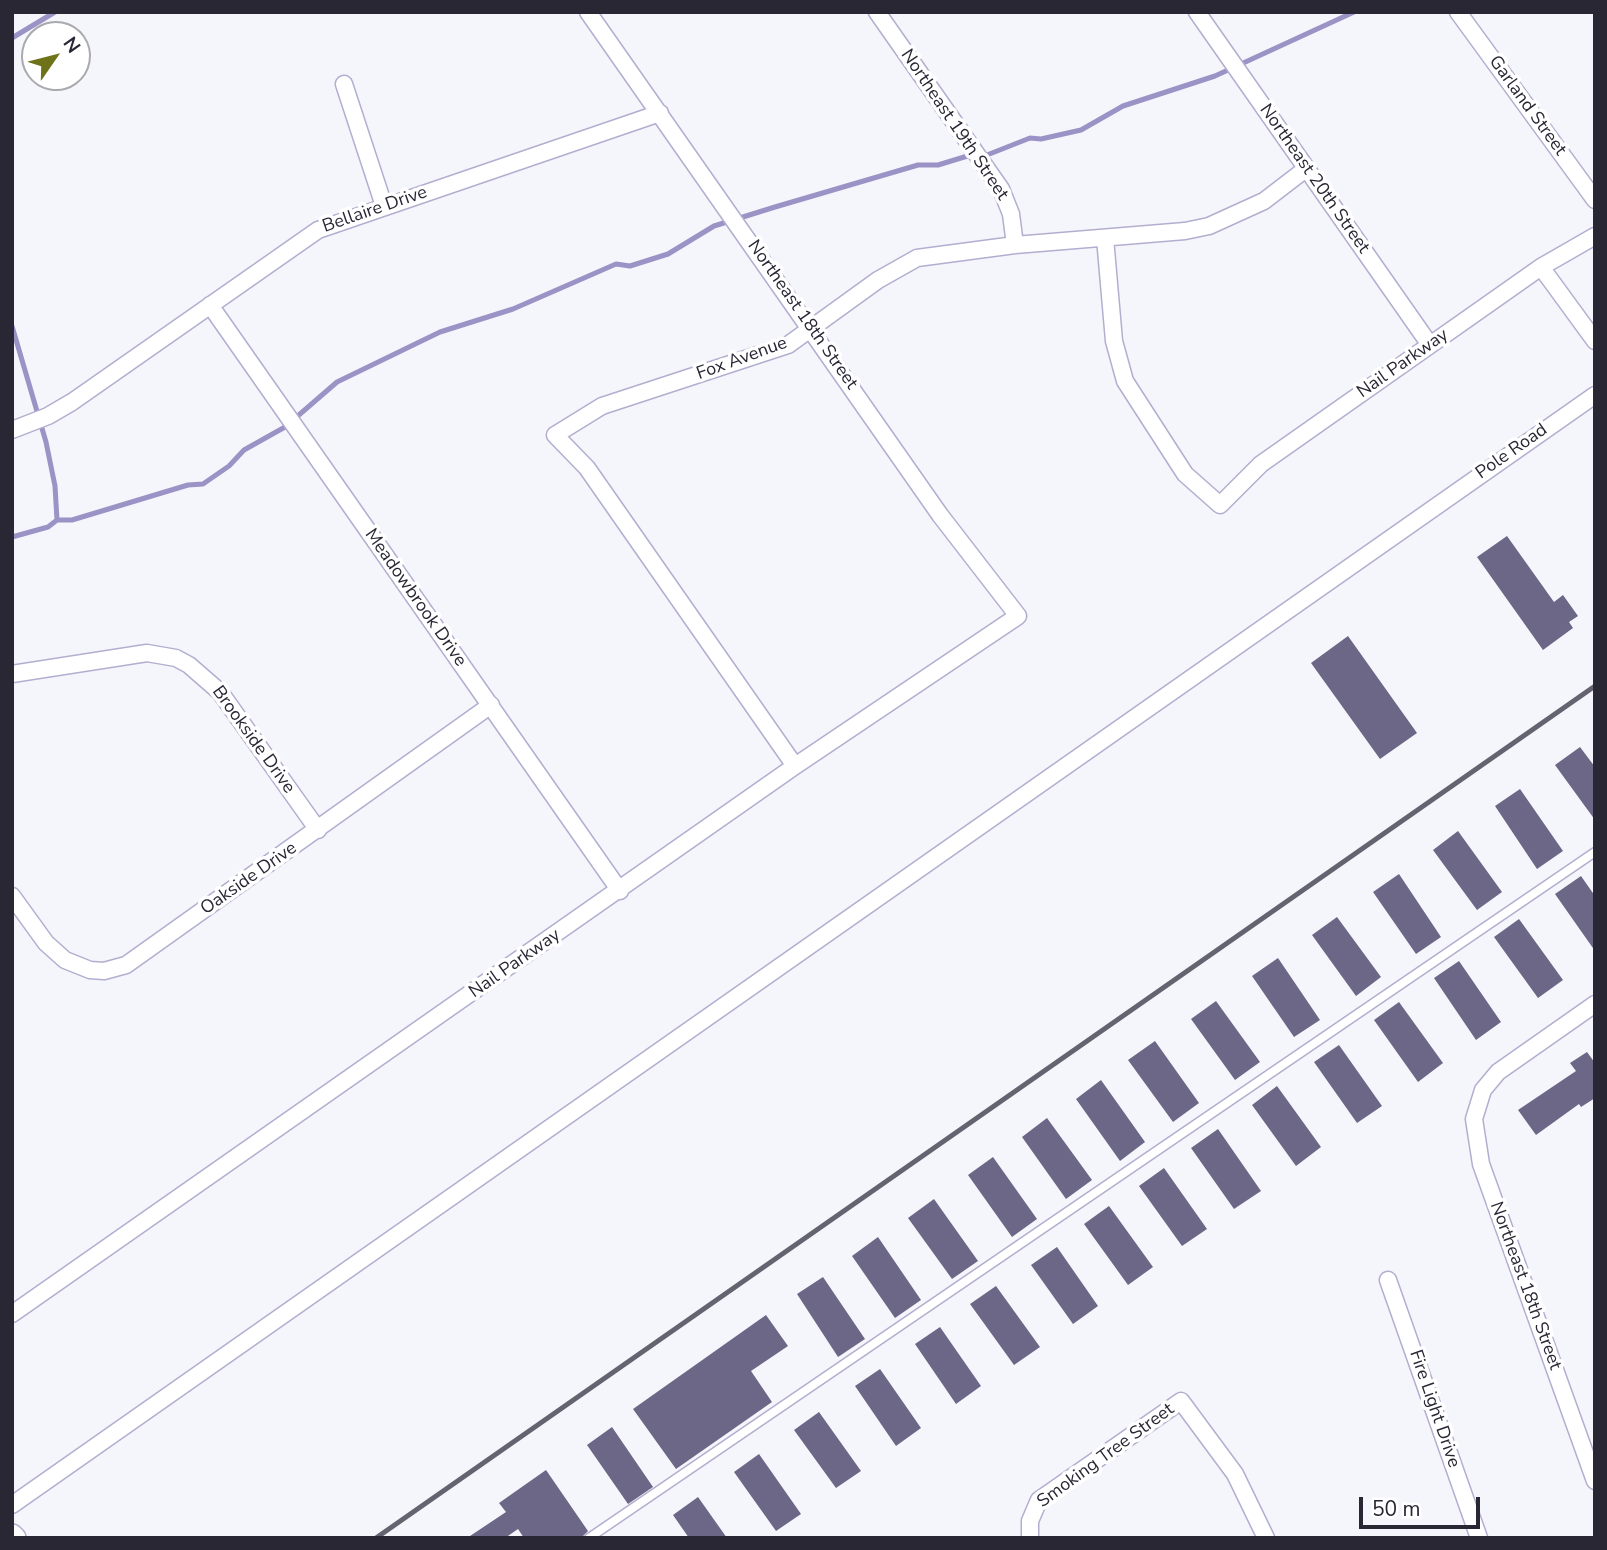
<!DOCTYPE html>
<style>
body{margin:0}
#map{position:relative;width:1607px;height:1550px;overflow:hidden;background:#f5f5fc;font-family:"Nunito Sans",sans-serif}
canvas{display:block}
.frame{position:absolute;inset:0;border:14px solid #2a2734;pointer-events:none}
.north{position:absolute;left:21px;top:21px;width:70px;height:70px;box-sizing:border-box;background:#fff;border:2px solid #aaa9ae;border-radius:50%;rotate:55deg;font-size:19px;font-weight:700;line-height:28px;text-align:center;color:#2a2734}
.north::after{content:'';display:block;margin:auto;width:24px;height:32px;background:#6e7219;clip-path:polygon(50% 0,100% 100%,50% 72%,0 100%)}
.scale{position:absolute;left:1359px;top:1497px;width:121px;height:32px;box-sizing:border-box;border:4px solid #2a2734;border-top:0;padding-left:9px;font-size:21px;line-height:24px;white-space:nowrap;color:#2a2734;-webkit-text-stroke:5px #fff;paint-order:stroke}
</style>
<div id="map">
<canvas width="1607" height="1550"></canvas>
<div class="frame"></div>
<div class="north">N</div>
<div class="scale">50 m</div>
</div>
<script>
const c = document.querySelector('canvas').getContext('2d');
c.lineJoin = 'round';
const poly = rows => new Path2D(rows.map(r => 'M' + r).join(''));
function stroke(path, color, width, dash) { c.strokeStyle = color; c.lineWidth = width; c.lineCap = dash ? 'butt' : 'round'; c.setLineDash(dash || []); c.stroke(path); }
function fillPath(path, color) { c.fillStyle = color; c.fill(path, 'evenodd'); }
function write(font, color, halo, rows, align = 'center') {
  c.font = font + ' "Nunito Sans",sans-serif'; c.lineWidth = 7; c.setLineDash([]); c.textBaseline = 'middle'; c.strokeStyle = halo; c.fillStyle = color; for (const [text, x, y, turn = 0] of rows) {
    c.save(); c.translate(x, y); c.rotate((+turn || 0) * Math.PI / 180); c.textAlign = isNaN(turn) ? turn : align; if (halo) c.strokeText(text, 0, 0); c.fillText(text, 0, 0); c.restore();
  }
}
stroke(poly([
 [12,38,55,12],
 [12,326,46,442,55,486,57,520],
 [12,537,48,527,57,520,72,520,188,485,203,484,229,466,244,450,285,427,337,382,440,332,513,309,616,264,630,266,668,254,714,226,775,207,918,165,938,165,974,154,987,155,1030,138,1041,139,1081,130,1123,106,1215,76,1354,12]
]), '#9b92c5', 5);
fillPath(poly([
 [1507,536,1554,602,1563,595,1578,616,1569,622,1573,628,1543,650,1477,557],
 [1348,636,1417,733,1380,759,1311,663],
 [1580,747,1595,767,1595,820,1555,765],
 [1520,789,1563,851,1537,869,1495,806],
 [1458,831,1502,892,1477,910,1433,850],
 [1399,874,1441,937,1416,954,1373,892],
 [1581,876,1595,896,1595,951,1555,894],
 [1337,917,1381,977,1356,996,1312,935],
 [1519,919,1563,980,1538,998,1494,937],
 [1278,958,1320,1020,1294,1037,1252,976],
 [1459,961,1501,1022,1476,1040,1434,978],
 [1216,1001,1260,1062,1235,1080,1191,1019],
 [1399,1002,1443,1063,1418,1082,1374,1020],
 [1155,1041,1199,1103,1173,1122,1128,1060],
 [1339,1045,1382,1106,1357,1123,1314,1062],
 [1587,1052,1595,1063,1595,1098,1581,1107,1579,1104,1536,1135,1518,1110,1576,1071,1570,1063],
 [1101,1080,1145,1142,1120,1161,1076,1099],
 [1277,1086,1321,1147,1296,1166,1252,1105],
 [1047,1118,1092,1180,1066,1199,1022,1137],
 [1218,1129,1261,1191,1234,1209,1191,1148],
 [993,1157,1037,1219,1012,1237,968,1175],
 [1164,1168,1207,1229,1182,1246,1139,1186],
 [934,1199,978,1261,952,1279,908,1218],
 [1109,1206,1153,1267,1128,1285,1084,1224],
 [878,1237,921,1300,895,1318,852,1256],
 [1057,1247,1098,1306,1073,1324,1031,1265],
 [823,1277,865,1339,838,1357,797,1294],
 [996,1286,1040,1347,1014,1365,970,1304],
 [766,1315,788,1346,751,1371,772,1402,676,1469,633,1409],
 [940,1327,981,1386,956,1404,915,1344],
 [880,1369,921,1428,896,1446,855,1386],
 [819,1412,861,1471,836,1488,794,1430],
 [612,1427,653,1487,628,1504,587,1445],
 [759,1454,801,1514,776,1531,734,1472],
 [546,1470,588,1531,583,1536,524,1538,518,1529,505,1538,467,1538,506,1512,499,1503],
 [698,1497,727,1538,689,1538,673,1515]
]), '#6c6786');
const lane = poly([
 [589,1538,1595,852]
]);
const street = poly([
 [877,12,1001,189,1011,214,1015,245],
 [1197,12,1430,345],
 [1458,12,1595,200],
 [344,84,384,206],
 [1105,238,1114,341,1125,381,1185,474,1220,505,1261,464,1541,267,1595,236],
 [1541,267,1595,341],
 [210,305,620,891],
 [12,430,48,416,72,402,318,230,660,113],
 [12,674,147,653,176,658,189,665,220,692,318,830],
 [795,766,587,468,555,435,602,406,788,345,878,280,917,258,1015,245,1185,231,1209,226,1264,201,1307,168],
 [12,896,46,943,65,960,90,970,104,971,126,965,491,705],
 [1595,1004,1498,1072,1483,1090,1474,1119,1481,1164,1595,1481],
 [1388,1280,1479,1538],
 [12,1314,795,766,1018,616,940,515,588,12],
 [12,1505,1595,395],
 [1030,1538,1030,1521,1039,1500,1181,1401,1235,1474,1266,1538]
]);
const secondary = poly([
 [12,1535,15,1538]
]);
stroke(lane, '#b3aecf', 11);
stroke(street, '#b3aecf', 19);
stroke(secondary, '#b3aecf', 24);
stroke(lane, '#fff', 8);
stroke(street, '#fff', 16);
stroke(secondary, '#fff', 21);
stroke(poly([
 [376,1538,1595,686]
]), '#65636f', 5);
write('18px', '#2a2734', '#fff', [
 ["Garland Street",1527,106,54],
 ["Northeast 19th Street",954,125,56],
 ["Northeast 20th Street",1314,179,55],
 ["Bellaire Drive",375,210,-19],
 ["Northeast 18th Street",802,315,55],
 ["Fox Avenue",742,359,-20],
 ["Nail Parkway",1403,364,-35],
 ["Pole Road",1512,452,-35],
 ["Meadowbrook Drive",415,598,55],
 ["Brookside Drive",253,740,54],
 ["Oakside Drive",249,879,-35],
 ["Nail Parkway",515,964,-35],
 ["Northeast 18th Street",1525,1286,70],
 ["Fire Light Drive",1434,1409,71],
 ["Smoking Tree Street",1106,1456,-36]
]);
</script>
